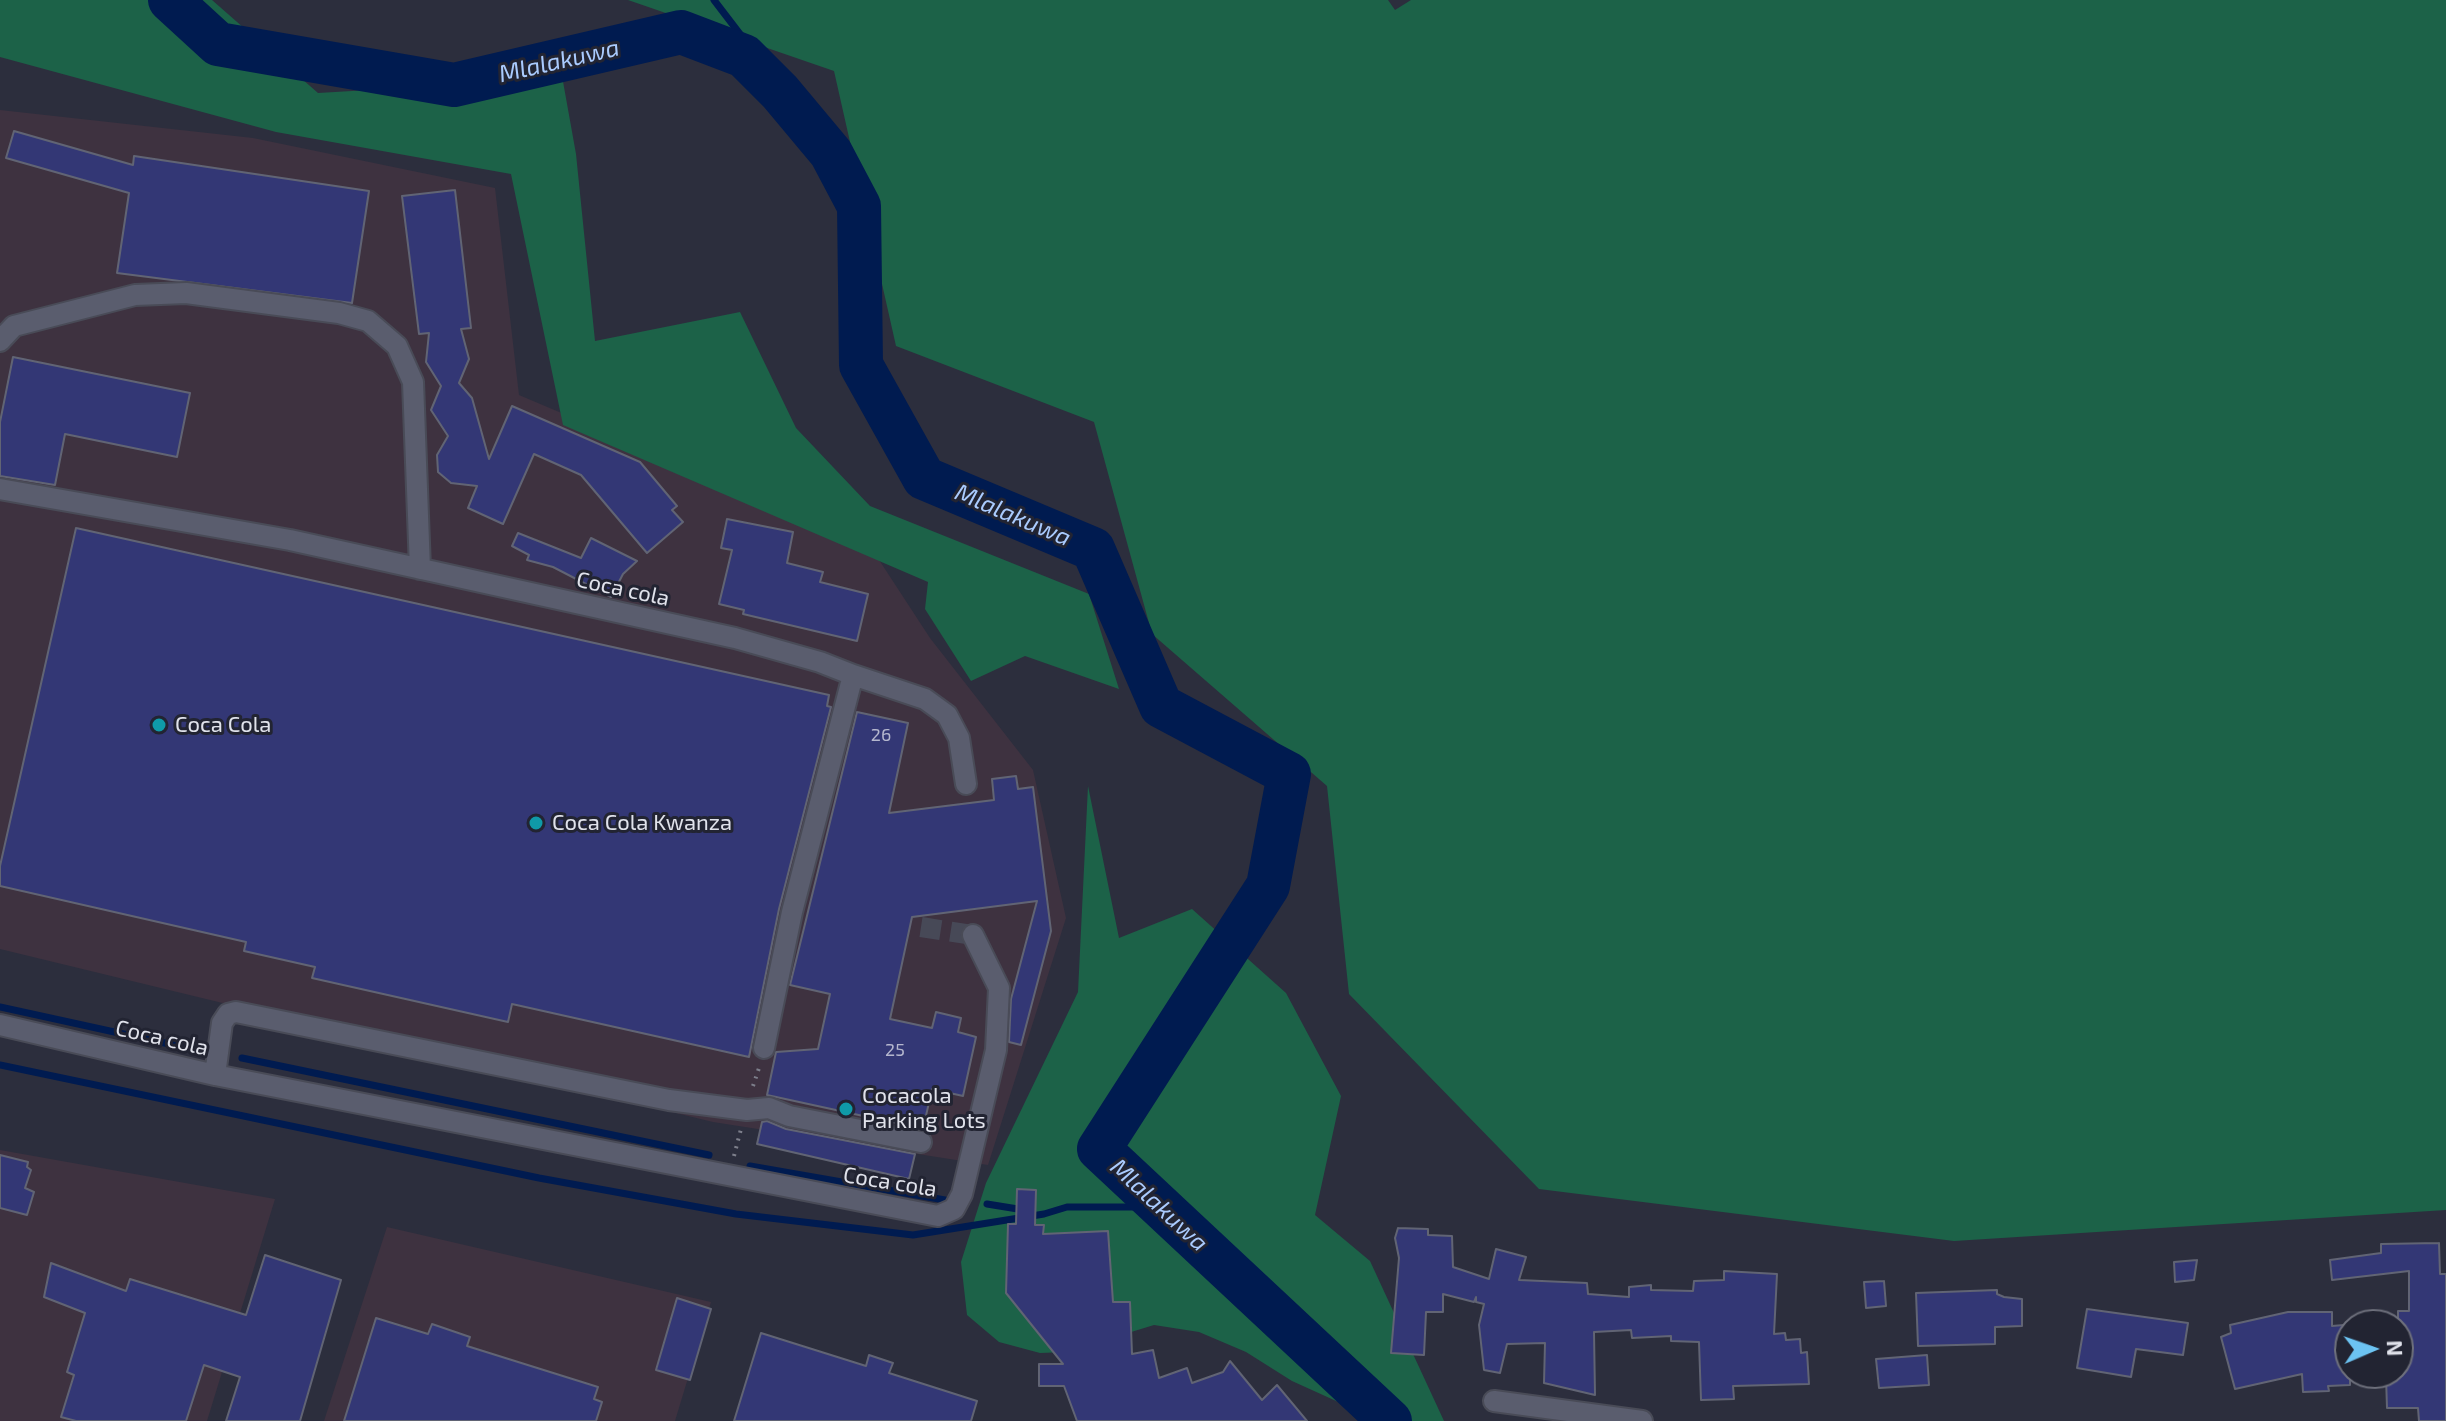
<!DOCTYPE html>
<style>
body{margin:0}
#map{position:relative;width:2446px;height:1421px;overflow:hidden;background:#2c2e3d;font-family:"Exo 2",sans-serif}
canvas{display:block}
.north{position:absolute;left:2334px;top:1309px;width:80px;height:80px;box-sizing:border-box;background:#222432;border:2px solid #6e707c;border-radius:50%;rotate:88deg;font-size:22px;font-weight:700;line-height:32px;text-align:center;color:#e0e2eb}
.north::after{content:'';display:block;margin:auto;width:28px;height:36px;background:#6cc3f2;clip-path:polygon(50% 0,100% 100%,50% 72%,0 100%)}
</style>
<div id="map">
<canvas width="2446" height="1421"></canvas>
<div class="north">N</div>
</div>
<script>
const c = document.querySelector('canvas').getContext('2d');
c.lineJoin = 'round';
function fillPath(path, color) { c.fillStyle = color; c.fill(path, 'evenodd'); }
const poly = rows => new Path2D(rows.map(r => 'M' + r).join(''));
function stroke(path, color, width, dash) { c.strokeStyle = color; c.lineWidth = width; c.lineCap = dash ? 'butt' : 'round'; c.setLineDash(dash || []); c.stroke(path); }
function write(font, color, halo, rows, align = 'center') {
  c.font = font + ' "Exo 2",sans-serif'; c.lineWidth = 6; c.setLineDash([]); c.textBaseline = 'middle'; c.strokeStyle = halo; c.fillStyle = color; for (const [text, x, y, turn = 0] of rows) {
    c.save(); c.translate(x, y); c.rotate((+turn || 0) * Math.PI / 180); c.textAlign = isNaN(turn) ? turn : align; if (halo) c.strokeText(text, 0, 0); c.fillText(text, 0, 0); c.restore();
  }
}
fillPath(poly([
 [0,110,253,138,495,188,519,395,868,543,930,638,1033,770,1066,918,988,1165,713,1122,0,949],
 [0,1150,275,1199,207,1421,0,1421],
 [387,1227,711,1302,675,1421,324,1421]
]), '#3e3240');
fillPath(poly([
 [0,0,212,0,318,93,454,85,557,48,576,154,595,341,740,312,796,428,870,506,1089,594,1119,689,1025,656,971,681,925,609,928,582,563,425,511,174,276,132,0,57],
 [628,0,1388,0,1395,10,1411,0,2446,0,2446,1210,1954,1241,1539,1189,1349,994,1327,786,1152,634,1094,422,896,346,834,71],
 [1088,786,1119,938,1192,909,1286,993,1341,1096,1315,1215,1370,1261,1444,1421,1362,1421,1356,1410,1292,1381,1246,1352,1199,1332,1154,1325,1066,1352,1040,1353,999,1342,967,1315,961,1262,986,1183,1078,992]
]), '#1c6248');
stroke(poly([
 [714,0,831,153],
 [0,1007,192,1049],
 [242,1058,709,1155],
 [0,1065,539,1178,736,1214,913,1235,1044,1214,1067,1207,1161,1207],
 [750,1166,945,1200],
 [987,1204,1024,1210]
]), '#001b50', 7);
stroke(poly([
 [170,0,218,44,454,85,681,32,744,56,780,92,831,153,859,206,861,365,924,478,1093,549,1161,706,1289,774,1268,886,1099,1149,1390,1421]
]), '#001b50', 44);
const building = poly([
 [14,131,133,165,134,156,369,191,352,303,117,273,129,193,6,158,14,131],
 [455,190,471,328,461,329,469,359,459,383,472,398,489,459,512,406,640,462,677,506,672,510,683,522,647,553,581,475,534,454,503,524,468,508,477,486,451,483,438,472,437,455,448,436,431,410,441,386,426,362,429,333,419,334,402,196,455,190],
 [13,357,190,393,177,457,65,434,55,485,0,476,0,422,13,357],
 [727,519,793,532,787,563,823,572,820,582,868,594,857,641,743,614,744,610,719,604,732,550,721,548,727,519],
 [76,528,829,695,827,706,831,707,779,909,749,1057,512,1004,508,1022,312,978,315,967,244,951,246,942,0,886,0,866,76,528],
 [518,533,581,558,591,538,637,561,623,574,611,597,553,567,527,560,529,555,512,546,518,533],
 [857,712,908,723,889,813,994,800,992,779,1016,776,1018,789,1033,787,1051,931,1021,1045,1009,1042,1011,999,1037,901,912,917,890,1019,932,1028,936,1012,961,1018,958,1032,976,1037,963,1096,932,1089,923,1129,767,1095,776,1052,818,1049,830,994,790,985,857,712],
 [767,1121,786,1129,915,1154,909,1179,757,1144,762,1122,767,1121],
 [0,1155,28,1162,27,1167,31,1170,25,1188,34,1192,27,1215,0,1208,0,1155],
 [1017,1189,1036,1190,1035,1225,1044,1225,1043,1234,1108,1231,1113,1302,1130,1302,1132,1354,1153,1350,1159,1378,1187,1368,1192,1383,1223,1372,1230,1361,1262,1400,1277,1385,1307,1421,1077,1421,1064,1386,1039,1386,1039,1364,1063,1364,1006,1293,1008,1224,1016,1224,1017,1189],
 [1398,1228,1428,1229,1428,1235,1452,1236,1453,1267,1489,1279,1496,1249,1526,1257,1519,1280,1587,1283,1588,1294,1629,1297,1629,1287,1651,1285,1651,1290,1693,1291,1694,1281,1724,1280,1724,1271,1777,1274,1774,1334,1785,1333,1786,1340,1800,1339,1801,1353,1807,1352,1809,1384,1733,1386,1734,1399,1701,1400,1699,1342,1671,1341,1671,1336,1632,1338,1631,1330,1594,1332,1595,1395,1544,1383,1545,1343,1507,1344,1500,1373,1484,1370,1479,1325,1484,1304,1476,1302,1476,1297,1474,1302,1443,1294,1443,1312,1426,1312,1424,1355,1391,1353,1399,1258,1395,1238,1398,1228],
 [2439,1243,2440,1274,2446,1274,2446,1421,2419,1421,2418,1408,2387,1408,2386,1377,2398,1376,2398,1311,2409,1311,2409,1271,2332,1280,2330,1260,2381,1253,2381,1244,2439,1243],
 [265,1255,341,1280,300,1421,226,1421,240,1377,204,1365,186,1421,76,1421,61,1417,74,1375,67,1372,85,1313,44,1297,51,1263,126,1291,130,1279,246,1315,265,1255],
 [2197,1260,2194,1280,2175,1282,2174,1262,2197,1260],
 [1884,1281,1886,1306,1866,1308,1864,1282,1884,1281],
 [1997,1290,1997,1294,2004,1297,2022,1299,2022,1326,1995,1327,1995,1344,1918,1346,1916,1293,1997,1290],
 [677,1298,711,1309,690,1380,656,1370,677,1298],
 [2087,1309,2188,1323,2183,1355,2136,1349,2131,1377,2077,1368,2087,1309],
 [2288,1312,2332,1312,2332,1326,2344,1325,2345,1345,2350,1344,2350,1385,2328,1386,2329,1391,2303,1392,2302,1374,2235,1389,2221,1337,2231,1333,2230,1325,2288,1312],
 [376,1318,428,1334,432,1324,470,1337,467,1346,598,1387,594,1399,602,1402,596,1421,344,1421,376,1318],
 [761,1333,866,1366,869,1355,893,1363,889,1373,977,1401,971,1421,734,1421,761,1333],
 [1927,1355,1929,1385,1879,1388,1876,1359,1927,1355]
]);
fillPath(building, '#333775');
stroke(building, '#616474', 2);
stroke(poly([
 [921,927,973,935]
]), '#474957', 20, [20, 10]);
const minor = poly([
 [0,341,14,326,135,295,186,293,339,313,368,321,397,346,413,382,420,569],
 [0,489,290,540,735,638,820,662,853,675,792,912,764,1048],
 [853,675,925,699,947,715,959,738,966,784],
 [0,1025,215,1075,938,1216,954,1209,962,1194,996,1050,999,988,973,935],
 [215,1075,222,1023,228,1014,236,1012,669,1100,747,1110,769,1108,789,1116,921,1142],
 [1494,1401,1642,1421]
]);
stroke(minor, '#494b57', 24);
stroke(poly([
 [753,1086,759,1068],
 [734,1156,741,1129]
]), '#7d7f8b', 4, [2, 6]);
stroke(minor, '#5a5d6e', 20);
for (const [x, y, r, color] of [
 [159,725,8,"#0f9aa8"],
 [536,823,8,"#0f9aa8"],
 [846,1109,8,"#0f9aa8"]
]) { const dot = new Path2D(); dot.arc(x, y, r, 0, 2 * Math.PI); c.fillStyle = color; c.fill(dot); stroke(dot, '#222432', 3); }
write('18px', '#b5b7ce', null, [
 ["26",881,735],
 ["25",895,1050]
]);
write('22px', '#e0e2eb', '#222432', [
 ["Coca cola",623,589,12],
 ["Coca cola",162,1038,13],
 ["Coca cola",890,1182,9]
]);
write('22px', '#e0e2eb', '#222432', [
 ["Coca Cola",175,725],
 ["Coca Cola Kwanza",552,823],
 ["Cocacola",862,1096],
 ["Parking Lots",862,1121]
], 'left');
write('italic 24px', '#aacbfe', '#222432', [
 ["Mlalakuwa",559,61,-13],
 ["Mlalakuwa",1013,515,23],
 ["Mlalakuwa",1159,1205,43]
]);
</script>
